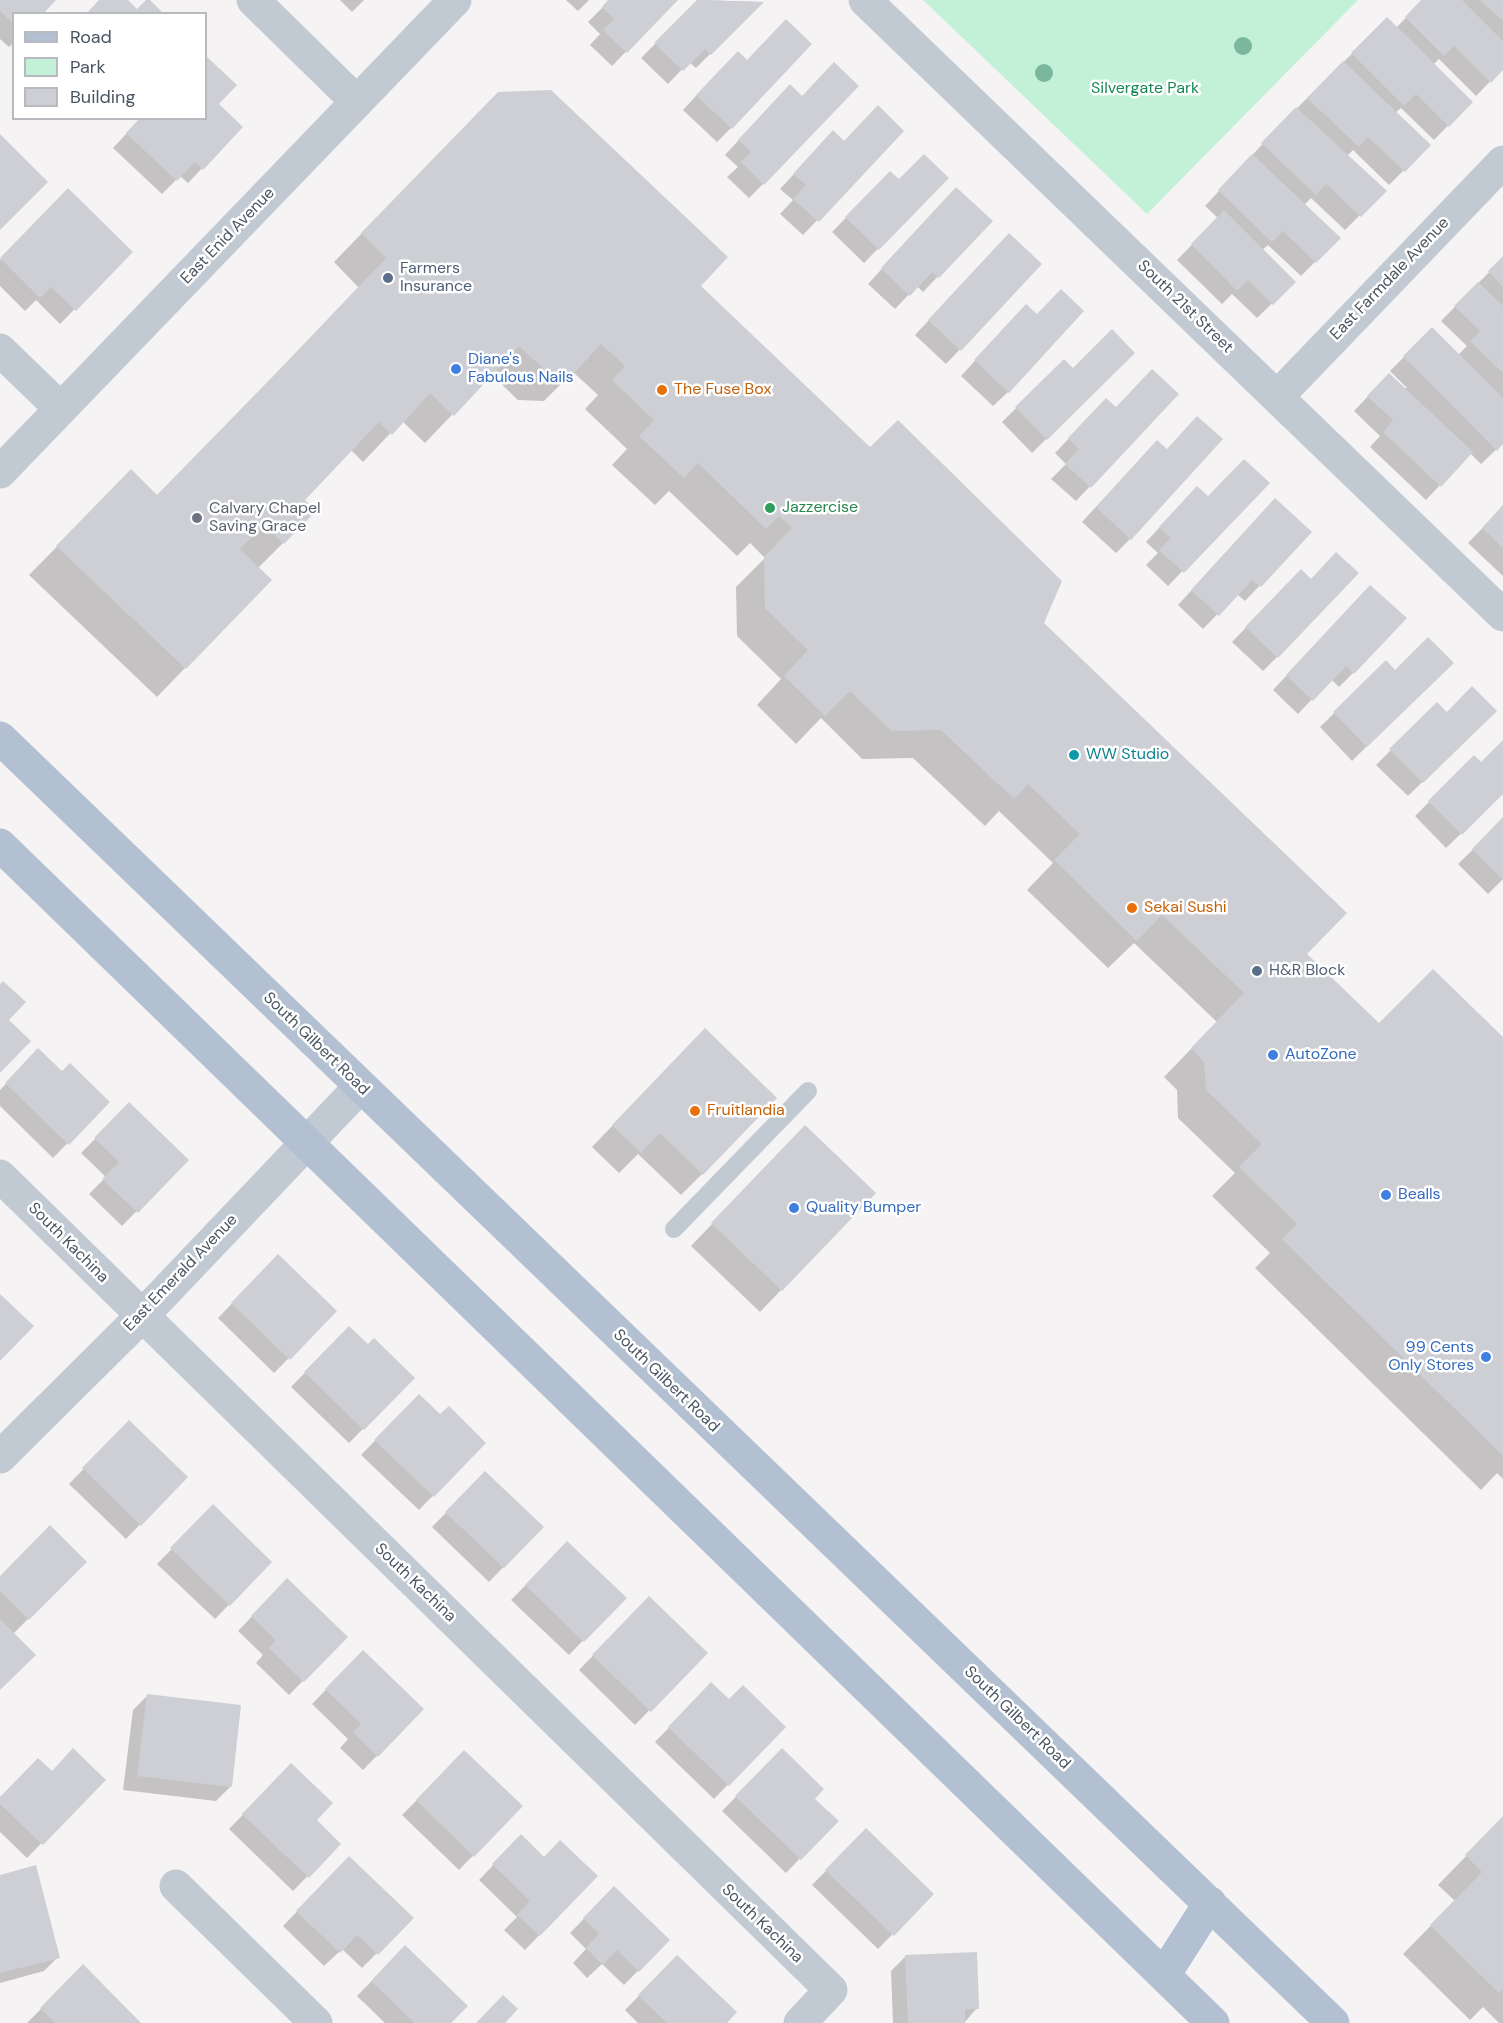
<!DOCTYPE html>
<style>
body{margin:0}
#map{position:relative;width:1503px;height:2023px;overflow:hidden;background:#f5f3f3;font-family:"DM Sans",sans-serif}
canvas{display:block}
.legend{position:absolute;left:12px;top:12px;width:195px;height:108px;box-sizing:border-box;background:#fff;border:2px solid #b7bbc0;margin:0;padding:8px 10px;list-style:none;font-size:18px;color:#4a5561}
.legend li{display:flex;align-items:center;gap:12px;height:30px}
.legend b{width:30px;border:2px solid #b7bbc0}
</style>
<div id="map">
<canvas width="1503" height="2023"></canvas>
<ul class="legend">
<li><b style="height:8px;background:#b3c0d1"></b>Road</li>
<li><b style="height:16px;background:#c3f1d8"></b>Park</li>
<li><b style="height:16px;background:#cdcfd5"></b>Building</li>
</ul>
</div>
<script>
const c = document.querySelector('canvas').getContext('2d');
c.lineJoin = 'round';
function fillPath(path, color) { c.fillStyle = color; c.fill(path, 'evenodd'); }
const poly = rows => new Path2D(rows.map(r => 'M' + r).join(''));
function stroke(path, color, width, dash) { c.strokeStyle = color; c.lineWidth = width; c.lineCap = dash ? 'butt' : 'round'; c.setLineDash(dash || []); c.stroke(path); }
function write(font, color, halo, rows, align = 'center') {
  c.font = font + ' "DM Sans",sans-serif'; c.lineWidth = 5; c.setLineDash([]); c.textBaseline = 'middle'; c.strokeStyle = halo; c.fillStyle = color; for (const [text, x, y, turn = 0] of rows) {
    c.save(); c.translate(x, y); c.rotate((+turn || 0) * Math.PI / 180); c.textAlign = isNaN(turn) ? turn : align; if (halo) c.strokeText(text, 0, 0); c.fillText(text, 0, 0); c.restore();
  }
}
fillPath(poly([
 [923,0,1358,0,1147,214]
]), '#c3f1d8');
fillPath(poly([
 [0,0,53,0,14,14,14,42,9,47,0,39],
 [340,0,364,0,352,12],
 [566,0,589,0,578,11],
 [610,0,676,0,612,66,590,45,600,34,588,22],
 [699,0,762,2,696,68,689,62,668,84,641,58],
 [1423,0,1503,0,1503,68,1476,96,1439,59,1433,65,1471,102,1434,140,1401,108,1395,113,1429,145,1389,185,1353,150,1347,156,1384,191,1345,230,1311,198,1304,205,1339,238,1301,276,1268,245,1262,250,1294,282,1257,318,1232,294,1222,304,1177,260,1218,218,1205,206,1282,123,1387,19,1396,28],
 [206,58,235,85,217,104,241,127,188,183,180,176,162,194,113,148,141,118,206,118],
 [723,67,731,128,717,142,683,110],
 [776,100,763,184,749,198,727,177,738,167,725,155],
 [470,122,699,286,1042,623,1305,954,1379,1025,1503,1039,1503,1479,1497,1473,1481,1490,1255,1268,1270,1253,1212,1196,1235,1173,1178,1118,1177,1090,1164,1077,1217,1022,1134,943,1108,968,1027,890,1053,863,999,811,985,826,913,758,862,759,821,718,796,744,757,705,781,679,737,636,736,587,765,558,750,543,737,556,669,491,655,505,612,465,627,449,585,409,598,395,573,372,544,401,518,400,491,374,425,443,402,421,363,462,351,450,303,500,283,543,258,568,270,580,157,697,29,575,103,500,157,497,359,288,334,262],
 [902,131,803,235,780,214,793,200,780,189,819,147],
 [890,173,899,181,947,178,864,263,832,232],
 [68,190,131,252,60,324,36,300,25,311,0,286,0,260],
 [942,203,991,221,923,292,917,286,895,309,868,284],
 [995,250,1040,265,946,364,915,335],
 [1503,258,1503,443,1481,464,1470,453,1426,500,1370,447,1380,436,1354,411,1375,389,1407,388,1390,371,1432,329,1458,355,1467,346,1441,321],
 [1012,320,1008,392,993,406,961,376],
 [1133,353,1032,453,1002,422,1064,361,1073,370],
 [1177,394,1076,501,1051,479,1066,464,1055,453,1092,414],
 [1143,456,1130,539,1116,553,1082,522],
 [1267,483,1168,586,1146,565,1158,553,1146,542,1183,502],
 [1503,507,1503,576,1468,543],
 [1261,515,1310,532,1245,601,1237,594,1203,629,1178,605],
 [1311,580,1277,657,1263,671,1232,642,1287,585],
 [1356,601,1353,673,1339,687,1331,679,1298,714,1273,690],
 [1386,662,1395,672,1451,663,1352,761,1320,727],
 [1437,704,1447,714,1495,711,1408,796,1376,765],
 [1503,742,1503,793,1446,848,1415,816,1474,757,1481,764],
 [1503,820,1503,879,1488,894,1458,864],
 [38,1051,62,1073,108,1102,53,1158,0,1106,0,1090],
 [683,1052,702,1174,681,1195,638,1154,619,1173,592,1147],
 [129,1105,186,1160,122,1226,89,1194,106,1177,81,1153],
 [784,1149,874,1193,760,1312,691,1246],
 [278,1256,335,1311,274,1373,218,1318],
 [349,1328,367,1346,413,1378,349,1443,291,1387],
 [419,1396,440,1416,484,1443,419,1510,361,1455],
 [129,1422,186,1477,126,1539,69,1484],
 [485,1473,542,1527,489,1582,432,1527],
 [213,1507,270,1562,215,1619,157,1564],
 [567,1543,624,1598,569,1655,511,1600],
 [85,1562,13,1634,0,1688,0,1578],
 [287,1580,346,1637,289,1695,256,1663,263,1655,238,1631],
 [649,1598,705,1653,635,1725,579,1670],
 [363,1652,422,1709,363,1770,340,1748,348,1739,312,1704],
 [711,1684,729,1701,784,1727,714,1799,655,1742],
 [147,1696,230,1787,216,1801,123,1790,133,1710],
 [782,1750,813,1799,836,1821,786,1873,722,1811],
 [465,1752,521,1806,459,1870,402,1815],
 [291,1765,315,1820,339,1844,293,1891,229,1829],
 [103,1780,27,1858,0,1832,0,1799],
 [1503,1818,1503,2023,1499,2023,1483,2007,1470,2020,1403,1954,1455,1901,1438,1885],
 [866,1830,932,1894,878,1949,812,1885],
 [521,1836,544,1859,596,1876,525,1950,504,1930,517,1917,479,1880],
 [349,1858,412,1918,362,1968,342,1949,324,1966,283,1926],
 [0,1876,58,1957,44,1971,0,1983],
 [614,1888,668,1940,624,1985,602,1964,587,1978,573,1963,586,1949,570,1933],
 [405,1947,449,2023,385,2023,357,1996],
 [906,1956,977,2008,964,2023,893,2023,891,1971],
 [677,1957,725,2023,638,2023,625,2010],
 [83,1967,139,2023,27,2023]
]), '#0003');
fillPath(poly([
 [0,0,56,0,43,14,14,14,14,24,0,11],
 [99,0,128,0,137,9,146,0,150,0,164,14,86,14],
 [608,0,678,0,627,53,603,30,614,19,602,7],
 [697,0,764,2,711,55,705,49,683,71,654,43],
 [1421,0,1462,0,1503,41,1503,70,1491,83,1454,46,1444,56,1405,17],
 [1480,0,1503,0,1503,21],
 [1387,17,1473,102,1449,127,1416,94,1404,106,1351,53],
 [786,19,812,44,732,129,696,95,738,51,747,60],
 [206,56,237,85,219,104,243,127,203,170,195,162,177,181,126,133,140,118,206,118],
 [1343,61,1431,145,1405,172,1368,137,1359,147,1307,98],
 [834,62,859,86,764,185,741,162,751,152,738,140,790,84,802,96],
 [551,90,728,257,701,286,870,447,898,420,1062,581,1044,623,1347,913,1307,954,1379,1023,1433,969,1503,1037,1503,1456,1282,1239,1297,1224,1239,1167,1262,1144,1206,1090,1204,1062,1191,1048,1244,993,1162,915,1137,941,1054,860,1080,834,1028,784,1014,799,941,730,891,731,850,691,825,716,784,676,808,650,765,608,764,557,792,528,779,516,766,529,698,463,684,478,639,436,654,420,612,380,625,366,601,344,574,373,547,372,519,346,454,416,430,393,392,435,379,422,305,500,316,511,284,544,264,525,240,549,272,580,186,669,56,546,131,469,157,495,280,369,386,258,361,233,498,92],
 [878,105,904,131,819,222,793,199,806,185,793,174,833,130,844,141],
 [1296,107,1387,191,1361,217,1326,184,1316,195,1261,143],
 [0,134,48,182,0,230],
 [924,154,949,178,879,250,845,217,890,171,899,179],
 [1252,154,1341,238,1316,263,1283,231,1272,242,1218,190],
 [956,187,993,221,939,278,932,272,910,296,881,268],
 [68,188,133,252,76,311,51,287,40,298,0,258],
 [1224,210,1296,282,1273,305,1248,280,1237,291,1191,244],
 [1009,233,1042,264,961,351,928,320],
 [1503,256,1503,287,1488,271],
 [1478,282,1503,306,1503,373,1470,341,1480,331,1454,306],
 [1061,289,1084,311,1009,393,974,360,1026,304,1037,314],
 [1432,327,1503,398,1503,444,1497,451,1403,356],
 [1112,329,1135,353,1047,440,1015,407,1064,359,1073,368],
 [1152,369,1179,394,1091,488,1065,464,1079,449,1068,438,1106,398,1116,407],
 [1389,373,1473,452,1441,487,1383,432,1393,420,1367,396],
 [1197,416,1223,439,1131,540,1096,507,1157,440,1167,449],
 [1244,459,1270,483,1184,573,1159,550,1171,538,1159,527,1197,486,1208,496],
 [1275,498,1312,532,1261,587,1252,580,1219,616,1191,590],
 [1503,505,1503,548,1482,528],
 [1336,552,1359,573,1278,658,1245,627,1301,569,1311,579],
 [1370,585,1407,618,1354,674,1346,666,1313,701,1286,675],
 [1428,637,1454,663,1367,747,1333,712,1386,660,1395,670],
 [1472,686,1497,711,1423,783,1389,749,1437,702,1447,712],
 [1503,740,1503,794,1462,835,1428,801,1474,755,1481,762],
 [1503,817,1503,880,1472,849],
 [3,981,26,1002,9,1020,31,1041,0,1073,0,984],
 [705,1028,777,1098,703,1175,660,1133,641,1153,612,1125],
 [38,1048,62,1071,70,1063,110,1102,69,1145,5,1083],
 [129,1102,189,1160,138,1213,102,1179,119,1162,94,1138],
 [805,1125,876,1193,782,1291,711,1223],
 [278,1254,337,1311,290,1360,231,1303],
 [0,1294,34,1326,0,1361],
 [349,1326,368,1344,374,1338,415,1378,364,1430,304,1372],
 [419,1394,440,1414,449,1406,486,1443,434,1497,374,1440],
 [129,1420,188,1477,141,1526,82,1468],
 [485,1471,544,1527,504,1568,445,1512],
 [213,1504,272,1562,230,1606,170,1548],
 [50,1525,87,1562,29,1620,0,1591,0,1576],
 [567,1541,627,1598,584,1642,525,1585],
 [287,1578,348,1637,304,1682,269,1648,276,1640,251,1616],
 [649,1596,708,1653,651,1712,592,1655],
 [0,1619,36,1655,0,1690],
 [363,1650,424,1709,378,1757,353,1732,361,1724,325,1689],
 [711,1682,729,1699,743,1685,786,1727,729,1786,668,1727],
 [147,1694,241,1705,232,1787,137,1776],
 [73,1748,106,1780,43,1845,0,1804,0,1797,38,1758,52,1771],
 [782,1748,824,1789,815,1799,839,1821,801,1860,735,1796],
 [464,1750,523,1806,474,1857,416,1800],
 [291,1763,333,1803,317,1820,341,1844,309,1878,242,1814],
 [1503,1816,1503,1989,1499,1993,1430,1925,1482,1872,1465,1855],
 [866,1828,934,1894,894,1936,825,1870],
 [521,1834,544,1857,560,1840,598,1876,540,1936,517,1915,530,1901,492,1864],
 [349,1856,414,1918,378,1955,357,1935,340,1953,296,1911],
 [36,1865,60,1958,0,1973,0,1875],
 [614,1886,670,1940,639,1972,617,1950,603,1965,586,1948,599,1934,583,1918],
 [405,1945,468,2006,451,2023,414,2023,371,1981],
 [977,1952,979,2009,965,2009,965,2023,908,2023,905,1955],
 [677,1955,737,2012,727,2023,667,2023,638,1995],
 [83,1964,141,2023,55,2023,40,2008],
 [503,1995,518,2009,505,2023,476,2023]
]), '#cdcfd5');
stroke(poly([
 [674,1229,808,1091]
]), '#c1c9d2', 18);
stroke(poly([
 [253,0,357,102],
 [865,0,1503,615],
 [0,350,61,409],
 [1278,396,1503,162],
 [0,472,455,0],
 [0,1176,831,1990,800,2023],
 [0,1457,142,1316,360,1087],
 [176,1886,316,2023]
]), '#c1c9d2', 33);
stroke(poly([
 [0,738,1333,2023],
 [0,845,1213,2023],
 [1164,1975,1210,1903]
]), '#b3c0d1', 33);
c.fillStyle = '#7bb79c';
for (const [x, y] of [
 [1243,46],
 [1044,73]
]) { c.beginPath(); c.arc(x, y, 9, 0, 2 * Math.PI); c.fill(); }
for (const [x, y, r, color] of [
 [388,278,6,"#5c6f8a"],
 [456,369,6,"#3f7fe0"],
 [662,390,6,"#e8710a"],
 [770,508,6,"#2e9e5b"],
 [197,518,6,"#6b7280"],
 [1074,755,6,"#0f9aa8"],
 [1132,908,6,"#e8710a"],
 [1257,971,6,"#5c6f8a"],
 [1273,1055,6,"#3f7fe0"],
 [695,1111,6,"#e8710a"],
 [1386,1195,6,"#3f7fe0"],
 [794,1208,6,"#3f7fe0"],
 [1486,1357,6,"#3f7fe0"]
]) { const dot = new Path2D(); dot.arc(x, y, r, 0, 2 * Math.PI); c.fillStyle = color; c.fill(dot); stroke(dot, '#fff', 2); }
write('16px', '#178655', '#fff', [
 ["Silvergate Park",1145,89]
]);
write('16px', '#4a5561', '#fff', [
 ["East Enid Avenue",228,236,-46],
 ["East Farmdale Avenue",1390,279,-46],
 ["South 21st Street",1185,307,44],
 ["South Gilbert Road",316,1044,44],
 ["South Kachina",68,1243,45],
 ["East Emerald Avenue",181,1273,-46],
 ["South Gilbert Road",666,1381,44],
 ["South Kachina",415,1583,44],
 ["South Gilbert Road",1017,1718,44],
 ["South Kachina",762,1924,44]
]);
write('16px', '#4e5e75', '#fff', [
 ["Farmers",400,269],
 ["Insurance",400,287],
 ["H&R Block",1269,971]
], 'left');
write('16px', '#366cbe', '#fff', [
 ["Diane's",468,360],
 ["Fabulous Nails",468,378],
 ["AutoZone",1285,1055],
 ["Bealls",1398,1195],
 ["Quality Bumper",806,1208],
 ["99 Cents",1474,1348,"right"],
 ["Only Stores",1474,1366,"right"]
], 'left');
write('16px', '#c56008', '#fff', [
 ["The Fuse Box",674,390],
 ["Sekai Sushi",1144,908],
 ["Fruitlandia",707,1111]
], 'left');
write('16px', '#27864d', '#fff', [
 ["Jazzercise",782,508]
], 'left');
write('16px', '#5b616d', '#fff', [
 ["Calvary Chapel",209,509],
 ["Saving Grace",209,527]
], 'left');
write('16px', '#0d838f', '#fff', [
 ["WW Studio",1086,755]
], 'left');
</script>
